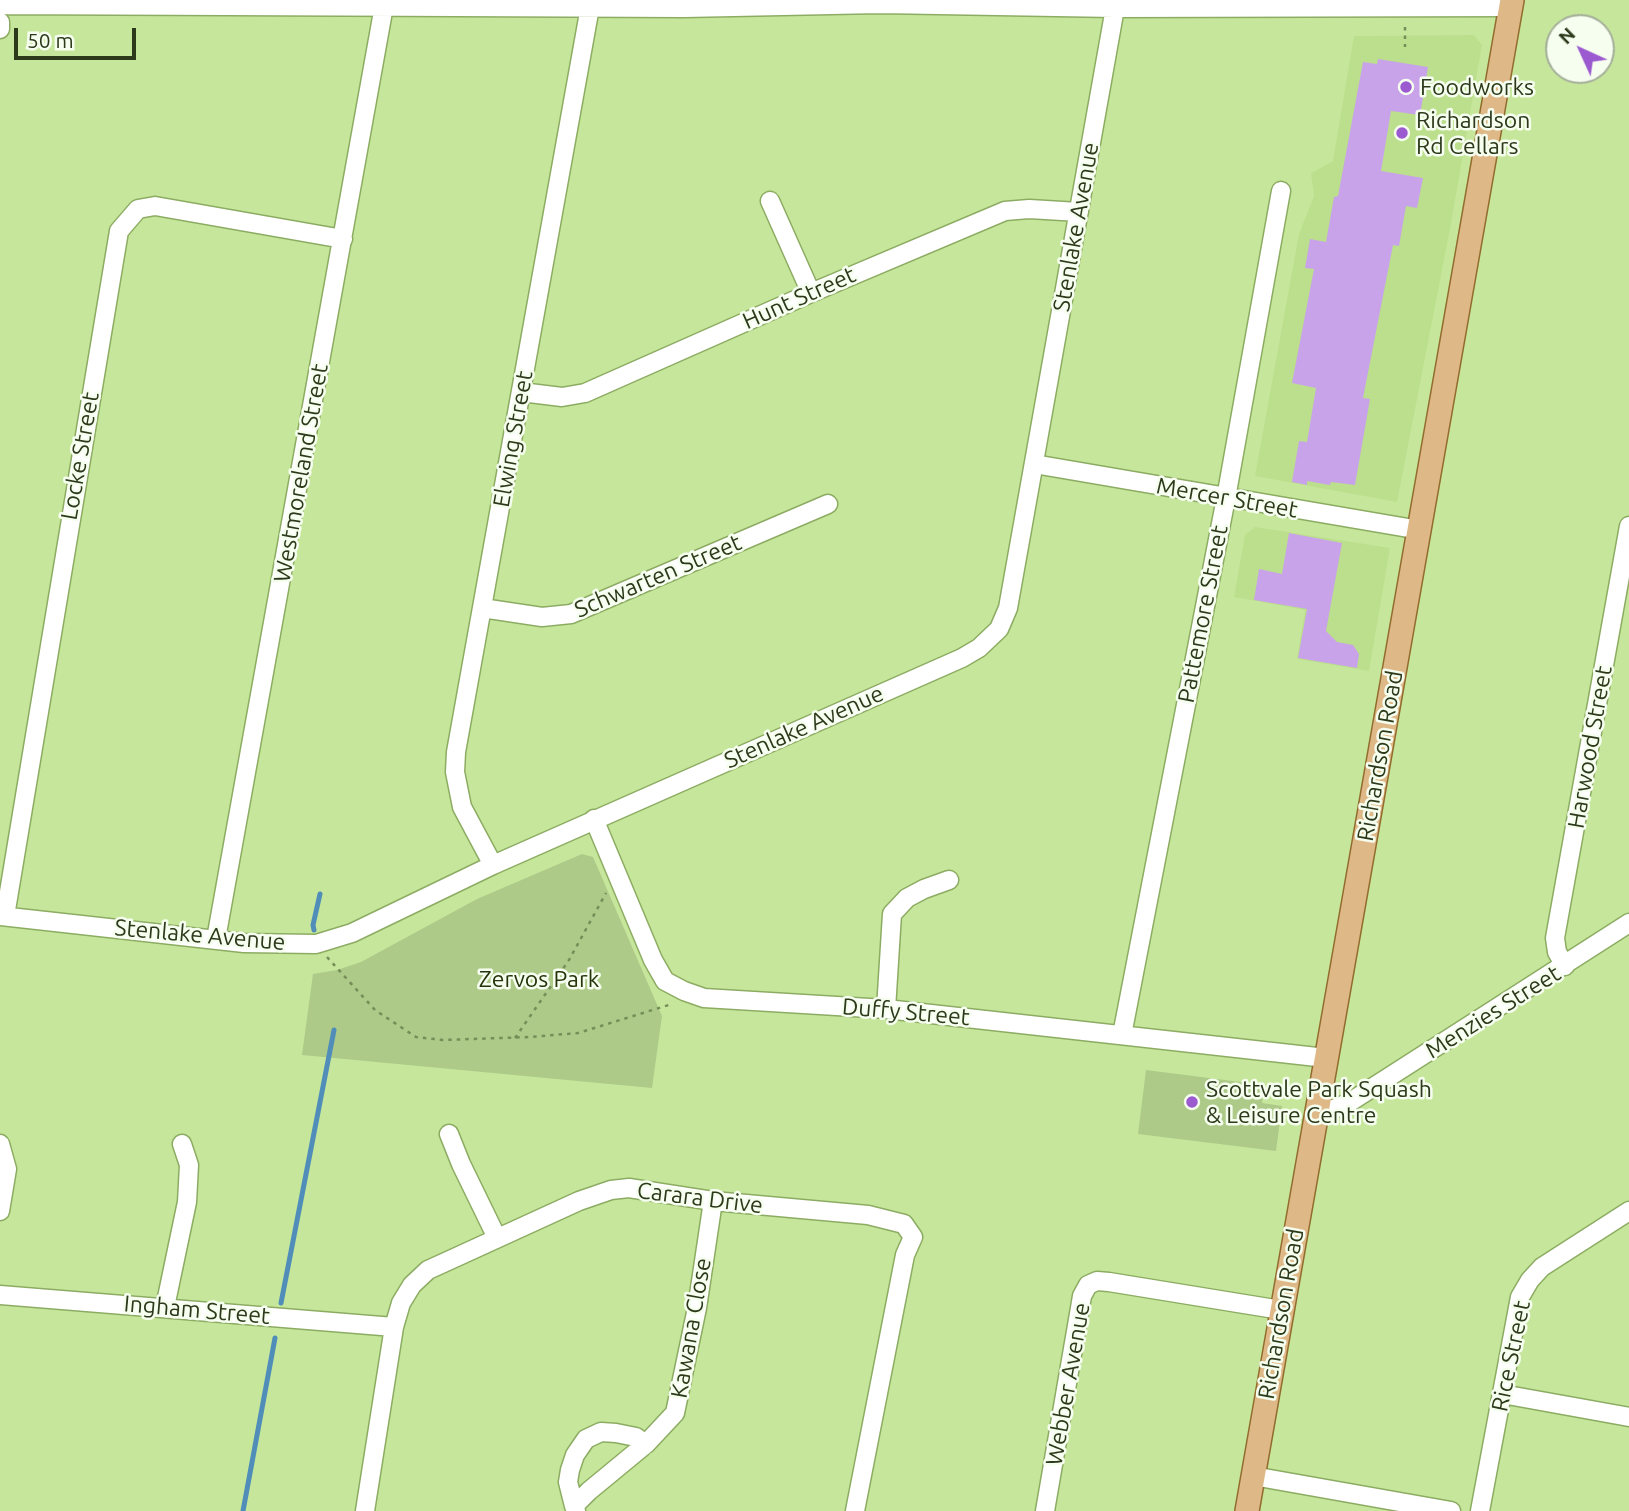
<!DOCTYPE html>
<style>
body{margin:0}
#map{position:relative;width:1629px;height:1511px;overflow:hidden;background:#c6e79b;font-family:Ubuntu,sans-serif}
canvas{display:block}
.north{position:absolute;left:1545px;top:14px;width:70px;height:70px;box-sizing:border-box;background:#f6feef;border:2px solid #a5af9a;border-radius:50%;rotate:315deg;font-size:19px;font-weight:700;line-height:28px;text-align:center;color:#2c391a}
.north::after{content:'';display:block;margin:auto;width:24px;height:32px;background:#9b5acf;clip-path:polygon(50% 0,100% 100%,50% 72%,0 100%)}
.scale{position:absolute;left:14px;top:28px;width:122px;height:32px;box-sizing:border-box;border:4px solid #2c391a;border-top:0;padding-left:9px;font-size:21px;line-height:24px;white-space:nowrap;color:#2c391a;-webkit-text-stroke:5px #f6feef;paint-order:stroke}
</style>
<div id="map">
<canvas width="1629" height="1511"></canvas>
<div class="north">N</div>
<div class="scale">50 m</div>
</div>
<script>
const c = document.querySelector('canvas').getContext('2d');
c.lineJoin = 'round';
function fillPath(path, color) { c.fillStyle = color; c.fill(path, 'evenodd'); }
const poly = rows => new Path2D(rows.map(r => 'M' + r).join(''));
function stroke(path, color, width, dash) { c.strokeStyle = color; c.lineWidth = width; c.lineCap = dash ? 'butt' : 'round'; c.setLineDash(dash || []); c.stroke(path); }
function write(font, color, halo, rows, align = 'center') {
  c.font = font + ' Ubuntu,sans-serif'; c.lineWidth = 5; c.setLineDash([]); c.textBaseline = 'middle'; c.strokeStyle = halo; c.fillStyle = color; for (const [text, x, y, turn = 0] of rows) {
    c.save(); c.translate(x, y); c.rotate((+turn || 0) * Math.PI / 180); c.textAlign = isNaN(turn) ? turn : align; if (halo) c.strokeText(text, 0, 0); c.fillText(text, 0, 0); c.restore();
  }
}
fillPath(poly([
 [1474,35,1482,45,1450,229,1397,502,1255,476,1299,234,1314,196,1311,173,1333,161,1354,36],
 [1255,527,1390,548,1369,671,1297,659,1305,610,1234,597,1245,535]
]), '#bbdf8c');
fillPath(poly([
 [582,854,593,857,662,1016,652,1088,302,1055,313,974,337,970,361,962,477,899],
 [1146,1070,1264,1085,1262,1103,1282,1106,1276,1151,1138,1134]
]), '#adca88');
stroke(poly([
 [314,930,313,925,320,894],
 [281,1303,334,1030],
 [243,1511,275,1338]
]), '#508eb9', 5);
fillPath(poly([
 [1378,59,1428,67,1420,115,1391,111,1381,171,1423,178,1417,208,1406,206,1399,246,1393,245,1363,398,1370,399,1355,485,1331,482,1330,485,1307,481,1307,485,1292,482,1299,441,1307,442,1316,388,1292,383,1314,269,1305,268,1310,239,1326,242,1334,197,1338,196,1363,62,1377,64],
 [1289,533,1342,543,1326,631,1337,642,1353,645,1359,654,1357,668,1298,658,1307,609,1254,600,1259,569,1282,574]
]), '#c8a3ea');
const minor = poly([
 [0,5,684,8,880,4,1115,8,1510,7],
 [0,22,0,29],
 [770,201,811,293],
 [521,392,562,397,585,393,811,293,1005,211,1029,209,1079,212],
 [1034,464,1420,530],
 [482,608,542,617,571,614,828,504],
 [594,819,653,960,665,981,684,991,704,998,886,1009,1326,1058],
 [493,865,462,807,455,772,456,752,590,7],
 [0,916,244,943,316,944,352,933,493,865,962,658,979,648,999,629,1008,608,1115,8],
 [5,916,119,231,138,209,155,206,343,239],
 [216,939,384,6],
 [1565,966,1557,952,1555,938,1629,526],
 [886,1009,892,914,907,898,924,889,949,880],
 [1122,1035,1226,498,1281,191],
 [1317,1108,1334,1109,1350,1102,1629,923],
 [449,1134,461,1164,497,1238],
 [0,1144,7,1169,0,1211],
 [0,1295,394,1327],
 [165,1307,187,1202,189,1165,182,1144],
 [1502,1394,1629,1417],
 [1253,1476,1451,1511],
 [574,1506,568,1482,570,1470,575,1455,586,1439,601,1432,616,1433,636,1437,646,1444],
 [365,1511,394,1327,401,1303,412,1285,428,1270,450,1260,579,1201,611,1190,629,1188,713,1201,868,1215,904,1224,913,1237,905,1255,855,1511],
 [576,1511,574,1506,589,1491,646,1444,675,1413,697,1308,713,1201],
 [1045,1511,1080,1308,1082,1296,1088,1285,1097,1281,1109,1282,1281,1310],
 [1480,1511,1520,1297,1530,1280,1542,1267,1629,1211]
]);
const major = poly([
 [1247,1511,1512,0]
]);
stroke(minor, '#8dac63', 21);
stroke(major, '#926c2e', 26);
stroke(poly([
 [1405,27,1405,47],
 [327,957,375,1010,416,1037,443,1040,530,1037,578,1033,672,1004],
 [515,1038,569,960,606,893]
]), '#778e59', 2.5, [3.5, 5]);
stroke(minor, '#fff', 18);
stroke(major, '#dfb888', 23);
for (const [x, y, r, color] of [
 [1406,87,7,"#9b5acf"],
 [1402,133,7,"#9b5acf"],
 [1192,1102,7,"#9b5acf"]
]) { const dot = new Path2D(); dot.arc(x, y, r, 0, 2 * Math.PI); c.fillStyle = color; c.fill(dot); stroke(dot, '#f6feef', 2.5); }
write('23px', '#2c391a', '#f6feef', [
 ["Foodworks",1420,87],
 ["Richardson",1416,120],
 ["Rd Cellars",1416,146],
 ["Scottvale Park Squash",1206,1089],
 ["& Leisure Centre",1206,1115]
], 'left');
write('23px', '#2c391a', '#f6feef', [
 ["Stenlake Avenue",1076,227,-80],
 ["Hunt Street",799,298,-24],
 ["Elwing Street",513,439,-80],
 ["Locke Street",80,456,-80],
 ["Westmoreland Street",301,473,-80],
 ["Mercer Street",1227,498,10],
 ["Schwarten Street",658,576,-23],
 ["Pattemore Street",1203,614,-79],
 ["Stenlake Avenue",804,727,-24],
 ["Harwood Street",1590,747,-80],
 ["Richardson Road",1380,756,-80],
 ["Stenlake Avenue",200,935,5],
 ["Duffy Street",906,1012,5],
 ["Menzies Street",1493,1012,-32],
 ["Carara Drive",700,1198,7],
 ["Ingham Street",197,1310,5],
 ["Richardson Road",1281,1314,-80],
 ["Kawana Close",691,1328,-80],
 ["Rice Street",1511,1356,-78],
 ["Webber Avenue",1068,1384,-80]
]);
write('23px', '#25340b', '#f6feef', [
 ["Zervos Park",539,979]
]);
</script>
